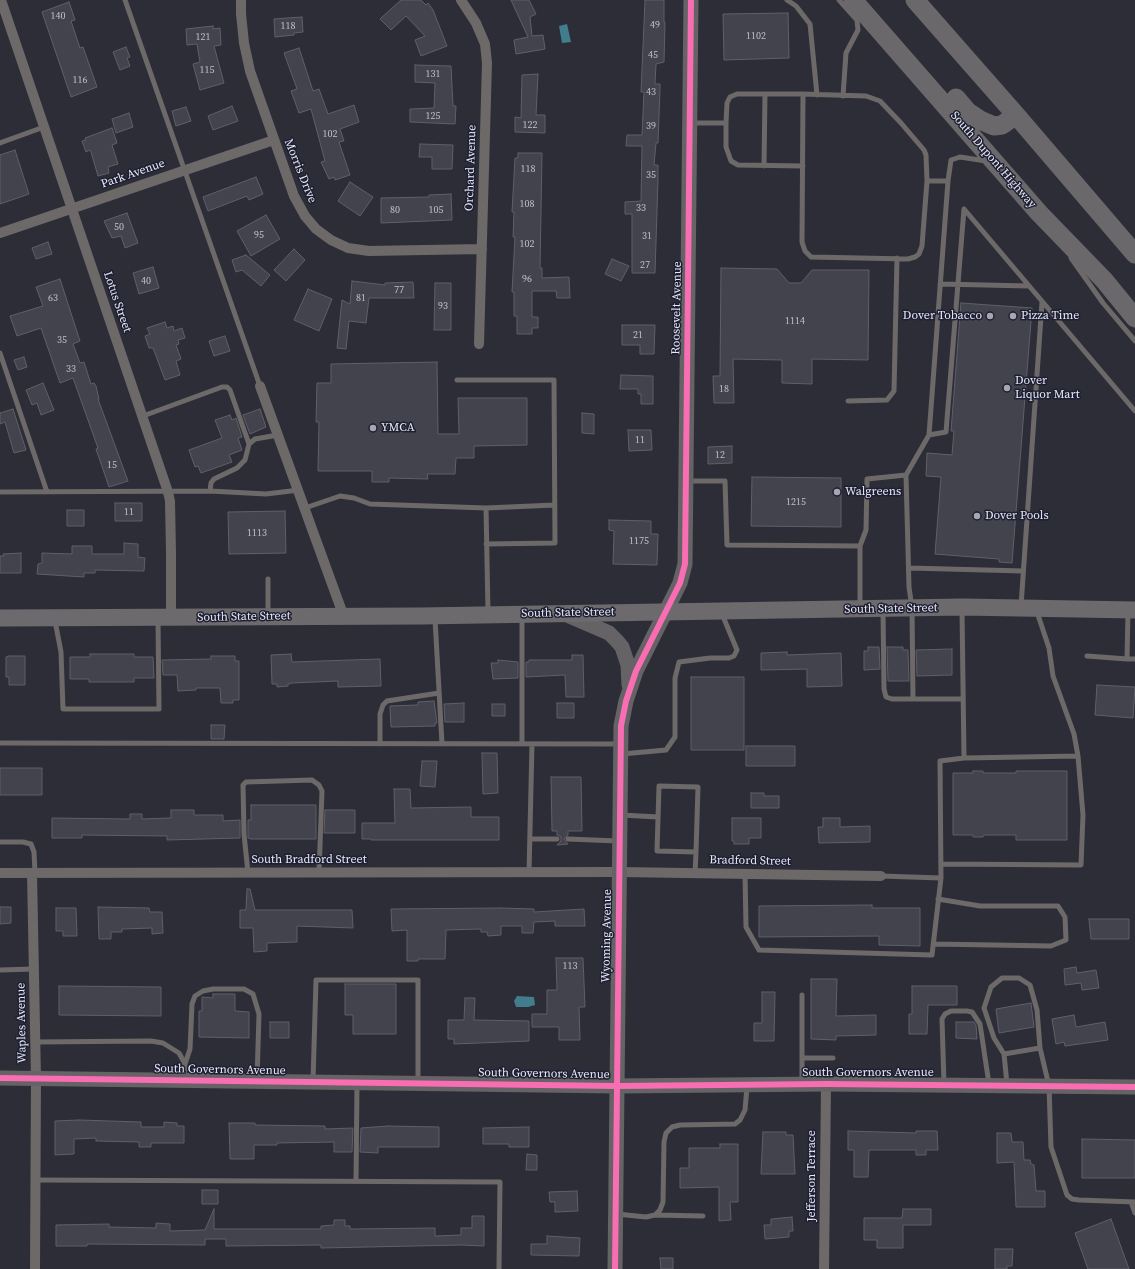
<!DOCTYPE html>
<style>
body{margin:0}
canvas{display:block;background:#2c2d37}
</style>
<canvas width="1135" height="1269"></canvas>
<script>
const c = document.querySelector('canvas').getContext('2d');
c.lineJoin = 'round';
function fillPath(path, color) { c.fillStyle = color; c.fill(path, 'evenodd'); }
const poly = rows => new Path2D(rows.map(r => 'M' + r).join(''));
function stroke(path, color, width, dash) { c.strokeStyle = color; c.lineWidth = width; c.lineCap = dash ? 'butt' : 'round'; c.setLineDash(dash || []); c.stroke(path); }
function write(font, color, halo, rows, align = 'center') {
  c.font = font + ' "Source Serif 4",serif'; c.lineWidth = 3; c.setLineDash([]); c.textBaseline = 'middle'; c.strokeStyle = halo; c.fillStyle = color; for (const [text, x, y, turn = 0] of rows) {
    c.save(); c.translate(x, y); c.rotate((+turn || 0) * Math.PI / 180); c.textAlign = isNaN(turn) ? turn : align; if (halo) c.strokeText(text, 0, 0); c.fillText(text, 0, 0); c.restore();
  }
}
fillPath(poly([
 [567,24,571,42,562,43,559,26],
 [517,996,534,997,535,1005,528,1007,516,1007,514,1001]
]), '#417d8d');
const building = poly([
 [401,0,421,0,426,5,428,3,433,10,447,46,421,56,415,40,425,36,406,16,391,30,380,19,401,0],
 [511,0,529,0,536,14,530,17,532,36,543,35,545,49,516,54,514,40,528,37,511,0],
 [645,0,664,0,664,22,665,22,664,62,656,64,655,84,660,84,660,89,658,143,656,143,654,165,658,165,658,179,655,273,632,273,632,214,625,214,625,202,641,201,642,146,626,146,627,135,642,135,644,92,641,92,645,0],
 [69,2,75,20,71,21,80,48,83,47,97,87,71,97,42,12,69,2],
 [788,13,789,58,724,60,723,14,788,13],
 [302,17,303,32,294,33,294,35,275,37,274,19,302,17],
 [213,26,213,29,220,28,221,45,214,46,224,83,200,90,193,64,200,62,197,44,187,45,186,29,213,26],
 [126,47,130,57,127,58,130,66,120,70,113,52,126,47],
 [299,48,313,91,319,89,328,114,354,105,359,122,340,129,344,141,339,142,350,175,335,180,334,177,329,179,321,162,325,161,311,109,299,113,291,91,297,89,284,53,299,48],
 [415,65,451,66,453,106,456,106,455,124,410,122,410,109,434,108,435,83,415,82,415,65],
 [538,74,536,115,545,115,545,133,515,132,515,117,521,118,522,75,538,74],
 [232,106,238,121,213,130,208,116,232,106],
 [186,107,191,121,176,126,172,111,186,107],
 [129,113,133,127,116,133,112,119,129,113],
 [112,128,117,143,112,145,118,164,108,167,109,173,98,176,91,152,90,150,86,152,82,141,86,140,85,138,112,128],
 [420,144,453,145,452,169,432,169,432,157,419,157,420,144],
 [15,150,29,194,0,204,0,155,15,150],
 [518,153,542,153,540,268,542,268,542,278,569,277,570,298,557,298,556,291,532,291,532,317,538,317,538,328,532,328,532,334,517,334,517,316,514,316,514,292,512,292,515,237,513,237,514,212,512,212,515,158,518,158,518,153],
 [256,177,263,194,249,200,247,196,208,211,203,197,256,177],
 [350,182,373,197,360,216,338,201,350,182],
 [451,194,452,220,381,223,381,198,429,197,429,195,451,194],
 [127,213,138,243,125,248,121,236,112,238,104,221,127,213],
 [266,215,280,239,251,256,237,231,266,215],
 [48,242,52,254,36,259,32,248,48,242],
 [294,249,305,260,286,281,274,270,294,249],
 [246,255,270,275,261,286,242,270,236,272,232,260,246,255],
 [612,259,629,266,621,281,605,274,612,259],
 [153,267,159,288,139,294,133,273,153,267],
 [721,268,777,269,789,283,801,283,812,270,869,270,868,360,812,359,812,384,782,383,782,360,733,359,734,403,714,403,713,376,720,376,721,268],
 [60,279,80,341,73,344,80,363,84,362,91,384,94,383,96,386,99,399,98,399,128,481,109,487,96,449,98,448,73,378,60,383,41,328,17,336,10,316,43,306,36,287,60,279],
 [352,281,385,285,385,283,413,282,414,298,369,298,366,323,349,321,346,349,337,348,342,300,350,304,352,281],
 [435,283,451,283,451,330,434,330,435,283],
 [308,289,332,299,319,331,294,320,308,289],
 [961,303,1032,308,1012,563,999,562,999,559,935,554,941,477,926,476,927,453,952,455,954,431,951,431,961,303],
 [165,322,167,328,173,326,174,331,182,328,185,338,178,340,179,344,176,345,181,359,176,361,180,375,165,380,153,348,149,348,145,336,150,334,147,328,165,322],
 [622,325,655,325,654,354,640,354,640,345,622,345,622,325],
 [225,336,230,351,214,356,209,341,225,336],
 [24,357,27,367,18,370,14,360,24,357],
 [437,362,438,434,459,434,458,398,527,398,527,445,474,446,474,458,456,458,455,474,427,474,428,479,389,478,389,482,372,482,372,471,318,471,319,422,316,422,317,383,331,383,331,364,437,362],
 [621,375,653,376,653,404,641,404,641,394,638,394,638,389,620,389,621,375],
 [43,383,54,410,41,415,37,403,32,405,26,390,43,383],
 [13,409,26,450,14,453,5,422,0,424,0,413,13,409],
 [260,409,266,427,250,434,243,415,260,409],
 [582,413,594,414,594,434,582,433,582,413],
 [230,415,232,420,236,418,242,437,238,438,242,450,229,455,232,462,201,473,198,466,195,467,189,450,222,438,215,420,230,415],
 [628,430,651,430,652,450,629,451,628,430],
 [732,446,732,463,708,464,708,447,732,446],
 [752,477,841,478,841,527,751,526,752,477],
 [115,503,142,503,142,521,115,521,115,503],
 [67,510,84,510,84,526,67,526,67,510],
 [285,511,286,553,229,554,228,512,285,511],
 [609,520,651,521,651,534,658,534,657,565,613,564,614,531,609,530,609,520],
 [124,543,138,544,138,557,145,558,144,571,95,570,95,573,84,573,84,577,37,574,38,564,42,563,42,553,72,554,72,546,92,546,92,554,124,554,124,543],
 [21,553,21,573,0,573,0,556,4,556,3,554,21,553],
 [868,647,879,647,880,669,864,670,864,651,868,651,868,647],
 [887,647,903,647,903,650,908,650,909,681,888,681,887,647],
 [952,649,952,675,917,676,916,650,952,649],
 [787,652,787,655,841,653,842,686,807,687,807,669,761,670,761,653,787,652],
 [90,654,134,654,134,657,153,657,154,678,134,678,134,682,89,682,89,679,70,679,70,657,90,657,90,654],
 [291,654,292,662,380,659,381,686,338,687,338,681,292,683,288,684,288,686,277,687,277,684,272,684,271,655,291,654],
 [572,655,583,655,584,697,566,697,565,675,526,677,526,662,529,662,529,660,572,660,572,655],
 [9,656,25,656,25,685,9,685,9,677,6,677,6,657,9,656],
 [211,656,235,656,235,661,239,661,239,700,233,700,233,703,221,703,220,688,196,688,196,690,178,691,177,675,163,675,162,660,211,659,211,656],
 [498,660,518,662,518,678,493,679,491,663,498,663,498,660],
 [691,677,744,677,744,750,691,750,691,677],
 [1097,685,1135,687,1133,718,1095,715,1097,685],
 [434,701,437,723,435,723,435,726,391,727,390,706,418,705,418,702,434,701],
 [464,703,464,722,445,722,444,704,464,703],
 [557,703,574,703,574,718,557,718,557,703],
 [492,704,505,704,505,716,492,716,492,704],
 [211,725,225,725,224,739,211,739,211,725],
 [746,746,795,746,795,766,746,766,746,746],
 [482,753,497,753,498,793,483,794,482,753],
 [422,761,437,761,435,787,420,786,422,761],
 [0,768,42,768,42,795,0,795,0,768],
 [973,771,983,771,983,773,1016,773,1016,771,1067,771,1067,840,1016,840,1016,835,984,835,983,837,973,837,973,835,953,835,953,773,973,773,973,771],
 [551,777,581,777,582,831,568,831,568,835,564,839,568,844,557,845,561,841,561,837,557,835,557,831,552,831,551,777],
 [394,789,410,789,411,808,471,807,471,817,499,817,499,840,371,840,371,839,362,839,362,823,395,823,394,789],
 [751,793,764,793,764,796,779,796,779,808,751,808,751,793],
 [251,805,316,805,316,839,251,839,248,838,248,820,251,820,251,805],
 [171,810,194,810,194,815,223,815,223,821,240,820,240,838,167,840,167,836,82,835,82,838,52,838,52,818,130,819,130,814,142,814,142,819,171,818,171,810],
 [325,810,355,810,355,833,324,833,325,810],
 [732,818,761,818,761,838,749,838,749,844,734,844,734,841,732,841,732,818],
 [823,818,840,818,840,827,870,826,870,842,819,843,818,827,823,827,823,818],
 [247,889,250,889,255,910,352,910,353,928,297,926,297,942,267,943,267,951,254,952,253,928,240,928,240,910,246,910,247,889],
 [872,905,872,908,920,908,920,946,879,945,879,936,759,937,759,906,872,905],
 [0,907,11,907,11,923,0,924,0,907],
 [98,907,149,908,150,912,162,912,163,933,152,934,152,928,122,929,122,932,111,932,111,939,99,939,98,907],
 [56,908,76,908,77,936,63,936,63,931,56,931,56,908],
 [501,908,534,909,534,912,584,909,585,926,555,926,555,921,534,922,533,933,522,933,522,926,501,926,501,935,488,936,487,932,481,932,481,929,446,930,445,959,418,959,418,961,407,961,407,930,392,931,391,909,501,908],
 [1089,919,1129,919,1129,939,1091,939,1089,919],
 [556,958,583,958,585,1007,579,1007,580,1040,559,1040,559,1027,532,1027,532,1014,547,1014,547,990,557,990,556,958],
 [1076,967,1077,973,1096,970,1099,988,1082,990,1081,983,1065,985,1064,969,1076,967],
 [811,979,837,979,836,1016,876,1015,876,1035,836,1036,836,1040,811,1039,811,979],
 [345,984,396,984,396,1034,353,1034,353,1015,345,1015,345,984],
 [59,986,161,987,161,1016,59,1015,59,986],
 [912,986,957,986,957,1005,928,1005,927,1034,909,1034,909,1014,912,1014,912,986],
 [762,992,775,992,774,1041,754,1041,754,1023,762,1023,762,992],
 [213,994,235,994,235,1011,249,1012,249,1038,199,1037,199,1011,202,1011,202,997,213,998,213,994],
 [465,998,475,998,474,1020,529,1021,529,1041,454,1044,454,1039,448,1039,448,1020,464,1020,465,998],
 [1031,1003,1034,1027,999,1033,996,1009,1031,1003],
 [1074,1015,1076,1027,1105,1022,1108,1040,1065,1046,1064,1042,1056,1044,1052,1019,1074,1015],
 [270,1022,289,1022,289,1038,270,1038,270,1022],
 [956,1022,974,1022,976,1025,977,1039,956,1038,956,1022],
 [79,1120,141,1122,141,1127,164,1127,164,1122,177,1123,177,1126,184,1126,184,1143,151,1143,151,1147,139,1147,139,1142,96,1141,96,1138,74,1139,74,1154,55,1155,55,1121,79,1120],
 [229,1123,255,1123,255,1125,325,1126,325,1129,353,1128,352,1152,334,1152,334,1142,277,1143,277,1145,254,1145,254,1159,230,1159,229,1123],
 [388,1126,439,1127,439,1147,378,1147,378,1153,360,1152,361,1128,388,1126],
 [529,1127,529,1147,509,1147,509,1144,483,1144,483,1128,529,1127],
 [848,1131,916,1133,916,1131,937,1131,938,1150,926,1150,926,1155,916,1155,916,1150,869,1150,868,1177,854,1177,854,1150,848,1150,848,1131],
 [763,1132,786,1132,786,1135,793,1135,795,1174,761,1174,763,1132],
 [997,1133,1011,1133,1012,1142,1023,1142,1024,1160,1030,1160,1031,1164,1034,1165,1036,1191,1045,1191,1045,1207,1016,1207,1014,1162,997,1163,997,1133],
 [1082,1139,1135,1140,1135,1178,1082,1178,1082,1139],
 [720,1144,738,1144,738,1202,730,1202,731,1220,719,1221,719,1187,680,1188,680,1168,689,1168,689,1148,720,1148,720,1144],
 [527,1154,537,1155,537,1170,526,1170,527,1154],
 [202,1190,218,1190,218,1204,202,1204,202,1190],
 [577,1191,578,1211,555,1212,555,1202,550,1202,549,1192,577,1191],
 [214,1209,214,1229,321,1229,321,1226,334,1225,334,1220,345,1220,345,1226,350,1226,350,1229,435,1228,435,1236,461,1235,461,1228,472,1228,472,1216,484,1216,484,1246,461,1245,321,1248,321,1245,226,1246,226,1239,205,1239,205,1245,87,1244,87,1246,56,1246,56,1225,109,1224,109,1227,156,1228,156,1223,170,1224,170,1231,205,1230,214,1209],
 [903,1209,931,1209,931,1225,903,1225,903,1248,877,1248,877,1240,864,1240,864,1218,902,1218,903,1209],
 [792,1217,793,1231,789,1231,789,1237,765,1239,764,1225,771,1225,771,1219,792,1217],
 [1111,1219,1129,1269,1088,1269,1075,1233,1111,1219],
 [547,1236,580,1238,579,1256,531,1255,531,1244,547,1244,547,1236],
 [995,1249,1013,1249,1012,1266,1007,1266,1007,1269,995,1269,995,1249],
 [660,1258,673,1258,673,1269,661,1269,660,1258]
]);
fillPath(building, '#42434c');
stroke(building, '#5e5f68', 1);
stroke(poly([
 [125,0,260,386],
 [787,0,796,6,810,24,817,95],
 [839,0,857,20,858,30,846,53,843,96],
 [691,123,726,123,726,147,731,161,738,165,803,166],
 [726,123,727,103,730,97,737,94,803,94,866,96,880,101,901,123,924,150,926,155,927,181,922,246,919,254,915,257,908,259,811,257,805,251,802,242,803,94],
 [0,143,44,127],
 [764,166,765,94],
 [927,181,948,181],
 [1071,258,1103,303,1135,341],
 [940,284,1029,286],
 [0,353,47,492],
 [457,380,554,380,555,543,486,544],
 [848,401,887,400,894,391,897,258],
 [143,416,222,387,227,387,230,390,249,444],
 [929,435,946,432,964,209,1135,411],
 [906,475,929,435,948,181,951,160,960,157,986,161],
 [687,481,725,481,727,545,860,546,860,606],
 [210,491,211,483,214,479,237,468,245,460,249,444,255,439,278,435],
 [0,492,210,491,266,494,299,490],
 [305,508,340,496,354,498,370,504,486,508,488,612],
 [486,508,555,505],
 [860,546,866,530,867,479,906,475,909,587,912,608,913,699],
 [909,568,1023,571],
 [1021,606,1042,302],
 [883,610,884,689,886,697,892,699,963,699],
 [962,610,964,758,1078,756,1074,734,1053,676,1049,648,1037,612],
 [1128,612,1127,659,1135,659],
 [268,614,268,579],
 [435,619,442,744],
 [55,621,61,652,63,709,159,709,158,619],
 [1087,656,1127,659],
 [0,743,619,744],
 [380,744,380,714,383,705,387,701,439,693],
 [522,744,522,617],
 [622,754,666,750,675,737,675,678,679,662,710,658,729,658,734,656,737,650,722,614],
 [621,815,658,817],
 [530,839,557,839],
 [568,839,618,841],
 [0,842,23,842,31,844,34,852,35,873],
 [941,864,1081,865,1083,815,1078,756],
 [248,873,244,834,243,785,246,782,312,780,319,785,322,791,319,873],
 [529,873,532,744],
 [695,874,696,852,698,787,659,786,657,851,696,852],
 [745,874,746,927,759,950,932,955,941,878],
 [881,876,941,878,940,761,964,758],
 [933,944,1051,946,1066,940,1065,917,1058,906,980,906,938,899],
 [0,970,34,969],
 [802,995,802,1083],
 [35,1042,151,1041,163,1043,179,1053,185,1064,184,1080],
 [1004,1054,1040,1048],
 [802,1058,833,1058],
 [185,1064,190,1049,192,1004,195,996,203,991,213,989,244,989,253,994,259,1014,257,1080],
 [313,1081,316,980,418,980,418,1082],
 [944,1084,942,1019,945,1014,951,1011,967,1011,972,1012,980,1024,989,1084],
 [1007,1084,1004,1054,994,1038,984,1008,991,987,1002,978,1019,978,1030,985,1037,1010,1040,1048,1049,1086,1051,1147,1067,1195,1072,1199,1079,1200,1135,1202],
 [35,1180,500,1182,499,1269],
 [356,1181,357,1084],
 [1131,1202,1135,1213],
 [617,1214,646,1217,655,1215,660,1210,663,1202,664,1142,666,1133,672,1127,680,1125,735,1124,740,1120,745,1110,747,1087],
 [655,1215,703,1216]
]), '#6d6969', 5);
stroke(poly([
 [1,0,168,492,170,501,171,553,171,618],
 [241,0,241,14,244,43,250,71,294,196,305,216,316,229,331,240,348,248,369,251,482,249],
 [461,0,476,23,485,44,487,63,479,344],
 [0,233,274,140],
 [260,386,344,617],
 [0,873,619,872,881,876],
 [32,873,36,1079,35,1269],
 [824,1269,826,1084]
]), '#6d6969', 10);
stroke(poly([
 [565,614,609,633,617,641,622,647,628,665,629,685],
 [0,1078,617,1086,826,1084,1135,1087],
 [615,1269,621,726,626,701,636,671,680,583,685,564,691,0]
]), '#656365', 15);
stroke(poly([
 [0,618,421,616,962,607,1135,610]
]), '#6d6a6d', 17);
stroke(poly([
 [853,0,1039,213,1104,280,1135,318],
 [915,0,1016,115,1135,254],
 [956,98,968,112,980,120,994,126,1002,125,1016,115]
]), '#6a686a', 19);
stroke(poly([
 [0,1078,617,1086,826,1084,1135,1087],
 [615,1269,621,726,626,701,636,671,680,583,685,564,691,0]
]), '#f96db3', 6);
for (const [x, y, r, color] of [
 [990,316,4,"#a6a7b2"],
 [1013,316,4,"#a6a7b2"],
 [1007,388,4,"#a6a7b2"],
 [373,428,4,"#a6a7b2"],
 [837,492,4,"#a6a7b2"],
 [977,516,4,"#a6a7b2"]
]) { const dot = new Path2D(); dot.arc(x, y, r, 0, 2 * Math.PI); c.fillStyle = color; c.fill(dot); stroke(dot, '#1e1f32', 1.5); }
write('10px', '#bec0cb', null, [
 ["140",58,16],
 ["49",655,25],
 ["118",288,26],
 ["1102",756,36],
 ["121",203,37],
 ["45",653,55],
 ["115",207,70],
 ["131",433,74],
 ["116",80,80],
 ["43",651,92],
 ["125",433,116],
 ["122",530,125],
 ["39",651,126],
 ["102",330,134],
 ["118",528,169],
 ["35",651,175],
 ["108",527,204],
 ["33",641,208],
 ["80",395,210],
 ["105",436,210],
 ["50",119,227],
 ["95",259,235],
 ["31",647,236],
 ["102",527,244],
 ["27",645,265],
 ["96",527,279],
 ["40",146,281],
 ["77",399,290],
 ["63",53,298],
 ["81",361,298],
 ["93",443,306],
 ["1114",795,321],
 ["21",638,335],
 ["35",62,340],
 ["33",71,369],
 ["18",724,389],
 ["11",640,440],
 ["12",720,455],
 ["15",112,465],
 ["1215",796,502],
 ["11",129,512],
 ["1113",257,533],
 ["1175",639,541],
 ["113",570,966]
]);
write('12px', '#e7e9f5', '#1e1f32', [
 ["South Dupont Highway",993,160,49],
 ["Orchard Avenue",471,168,-88],
 ["Morris Drive",300,171,68],
 ["Park Avenue",133,174,-19],
 ["Lotus Street",117,302,71],
 ["Roosevelt Avenue",677,308,-89],
 ["South State Street",891,609,-1],
 ["South State Street",568,613,-1],
 ["South State Street",244,617,-1],
 ["South Bradford Street",309,860],
 ["Bradford Street",750,861,1],
 ["Wyoming Avenue",607,936,-89],
 ["Waples Avenue",22,1023,-91],
 ["South Governors Avenue",220,1070,1],
 ["South Governors Avenue",868,1073],
 ["South Governors Avenue",544,1074,1],
 ["Jefferson Terrace",812,1176,-90]
]);
write('12px', '#e7e9f5', '#1e1f32', [
 ["Dover Tobacco",982,316,"right"],
 ["Pizza Time",1021,316],
 ["Dover",1015,381],
 ["Liquor Mart",1015,395],
 ["YMCA",381,428],
 ["Walgreens",845,492],
 ["Dover Pools",985,516]
], 'left');
</script>
